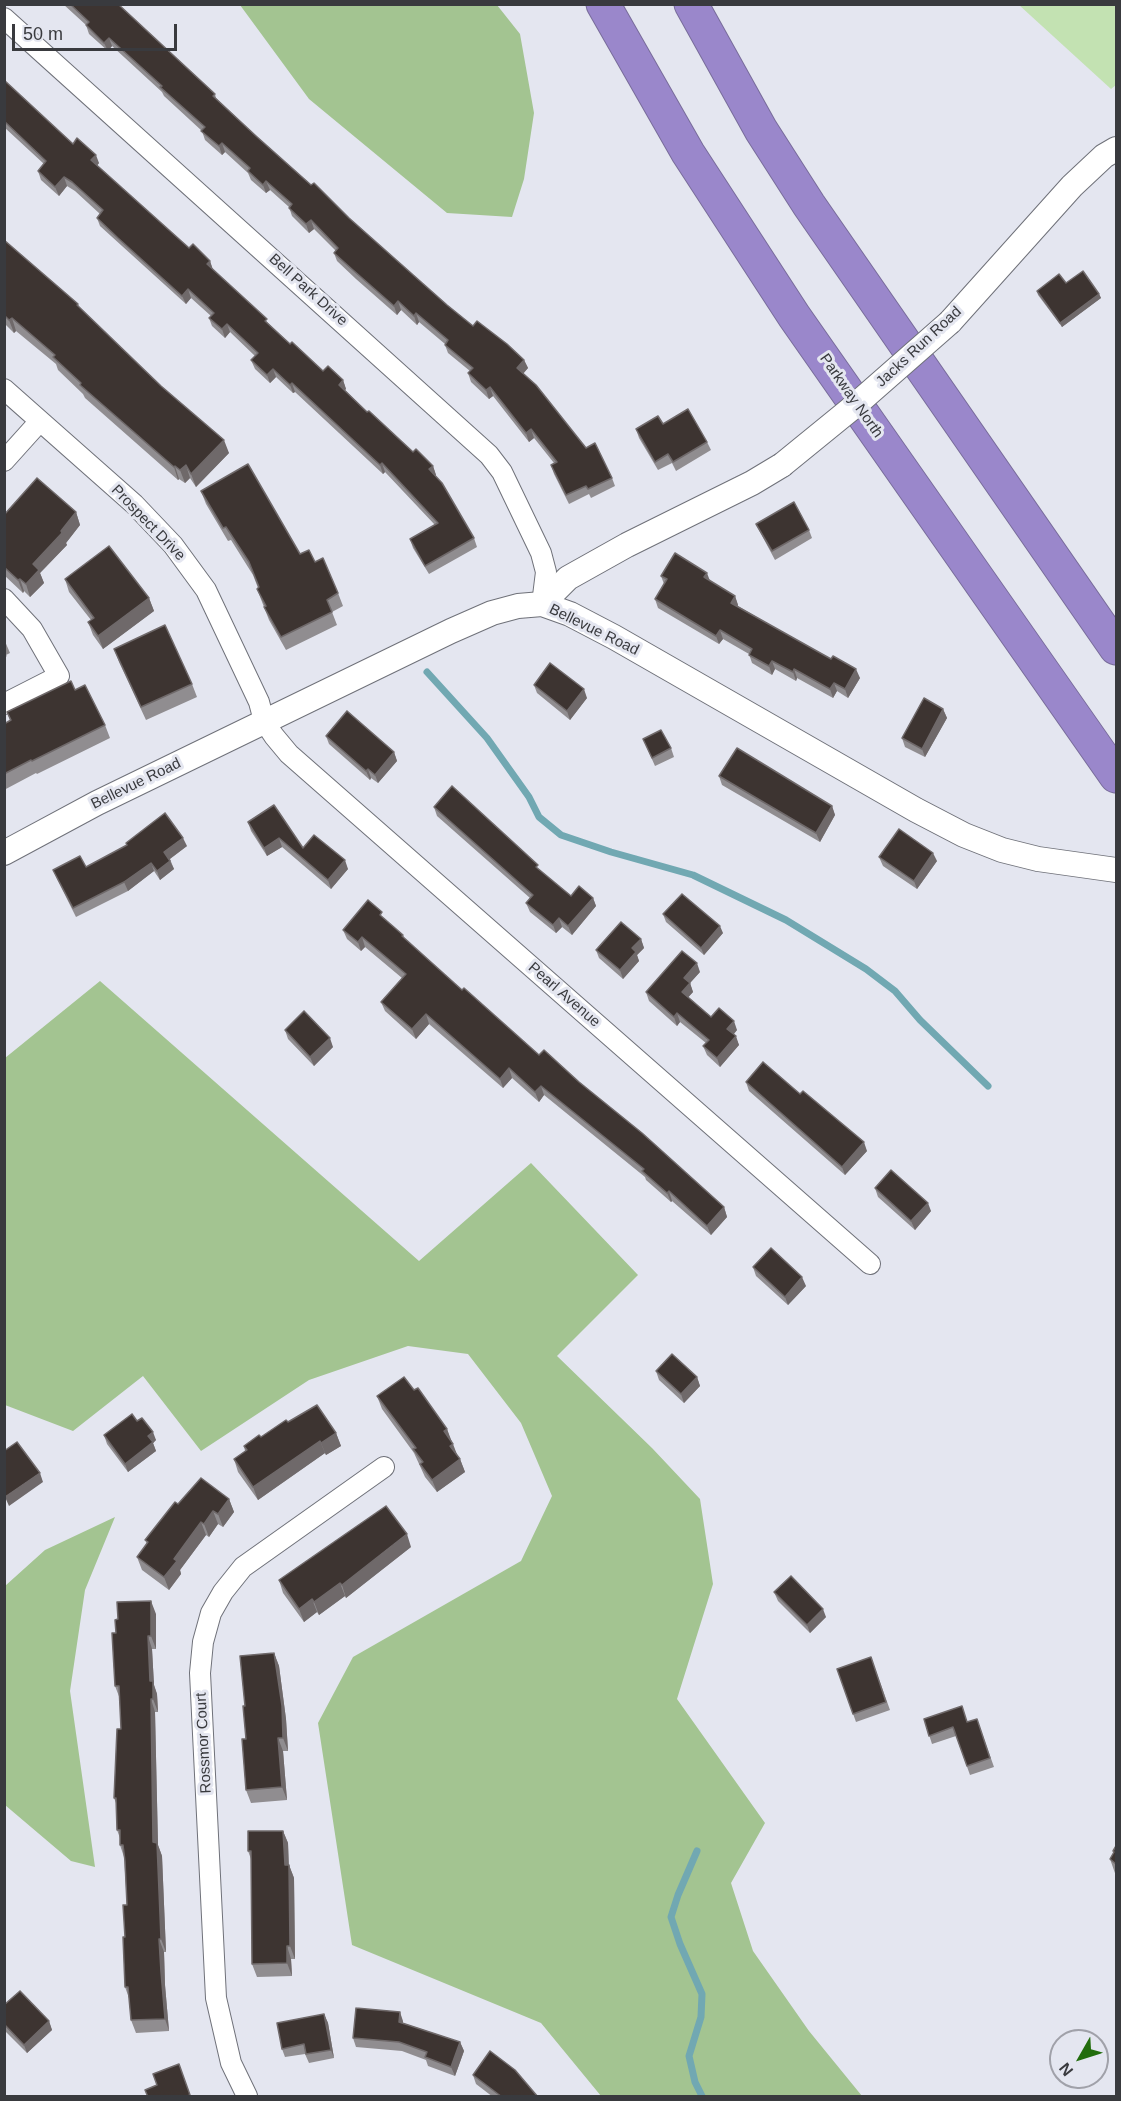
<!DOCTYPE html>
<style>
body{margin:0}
#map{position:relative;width:1121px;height:2101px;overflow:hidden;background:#e4e6f0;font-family:Arial,sans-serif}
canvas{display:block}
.frame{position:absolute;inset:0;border:6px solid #393a3e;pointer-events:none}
.north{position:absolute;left:1049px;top:2029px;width:60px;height:60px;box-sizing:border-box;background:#e4e6f0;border:2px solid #a0a1a9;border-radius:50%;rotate:231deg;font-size:16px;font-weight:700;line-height:24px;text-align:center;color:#393a3e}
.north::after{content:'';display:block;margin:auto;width:21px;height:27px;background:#226d0d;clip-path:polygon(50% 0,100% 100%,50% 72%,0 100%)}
.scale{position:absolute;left:12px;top:24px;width:165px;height:27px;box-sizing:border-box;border:3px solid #393a3e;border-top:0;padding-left:8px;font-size:18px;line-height:21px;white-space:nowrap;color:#393a3e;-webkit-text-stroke:4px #e4e6f0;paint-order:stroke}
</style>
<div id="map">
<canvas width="1121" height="2101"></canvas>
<div class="frame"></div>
<div class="north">N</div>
<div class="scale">50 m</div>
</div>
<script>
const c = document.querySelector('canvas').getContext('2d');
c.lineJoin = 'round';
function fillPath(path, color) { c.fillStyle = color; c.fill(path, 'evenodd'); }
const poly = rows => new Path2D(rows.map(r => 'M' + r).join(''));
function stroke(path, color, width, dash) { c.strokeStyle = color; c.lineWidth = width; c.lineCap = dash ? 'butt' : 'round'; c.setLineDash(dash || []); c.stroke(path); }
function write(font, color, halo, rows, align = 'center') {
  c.font = font + ' Arial,sans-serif'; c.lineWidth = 6; c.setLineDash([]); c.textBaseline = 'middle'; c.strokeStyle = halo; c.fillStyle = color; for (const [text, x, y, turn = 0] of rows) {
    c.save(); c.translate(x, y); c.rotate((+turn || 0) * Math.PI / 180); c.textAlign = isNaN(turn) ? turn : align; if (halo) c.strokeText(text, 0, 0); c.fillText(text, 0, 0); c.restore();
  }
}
fillPath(poly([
 [1019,5,1116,5,1116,85,1111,89]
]), '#c3e2b2');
fillPath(poly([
 [240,5,497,5,520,34,534,113,524,179,512,217,447,213,309,99],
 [100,981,419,1261,531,1163,638,1275,557,1356,652,1448,700,1499,713,1584,677,1699,765,1823,731,1883,753,1951,809,2031,862,2096,601,2096,541,2023,352,1945,318,1723,353,1657,521,1561,552,1496,521,1423,468,1354,408,1346,309,1380,201,1451,143,1376,73,1431,5,1405,5,1058],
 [115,1517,85,1590,70,1691,95,1867,71,1861,5,1805,5,1586,45,1550]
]), '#a3c491');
stroke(poly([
 [427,672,487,738,529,797,539,817,561,835,611,852,693,875,786,920,866,969,895,991,920,1020,988,1086],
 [697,1851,678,1895,671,1917,680,1944,702,1994,701,2017,689,2056,695,2082,702,2096]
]), '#71a8b2', 7);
const minor = poly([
 [4,18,489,455,502,472,541,553,546,572,542,604],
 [4,389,134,504,173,545,206,590,259,702,264,721,274,736,289,754,870,1264],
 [4,461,40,421],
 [4,599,32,629,59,676,4,704],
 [247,2096,231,2063,216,1998,200,1673,203,1642,211,1613,223,1592,243,1567,384,1467]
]);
const tertiary = poly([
 [950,322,1072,186,1104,156,1116,149],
 [542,604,568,578,627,545,752,483,782,465],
 [4,853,97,803,451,631,492,613,518,606,542,604,570,614,614,637,916,810,964,835,1002,850,1038,859,1116,870]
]);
const motorway = poly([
 [603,4,688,153,794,316,1116,776],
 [691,4,761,130,809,205,1116,648]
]);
stroke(minor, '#6f7179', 22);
stroke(tertiary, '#6f7179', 26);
stroke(motorway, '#786c9a', 35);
stroke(minor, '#fff', 20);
stroke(tertiary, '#fff', 24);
stroke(motorway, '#9a87cb', 33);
const tertiaryBridge = poly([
 [782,465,852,408,950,322]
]);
stroke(tertiaryBridge, '#6f7179', 26, []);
stroke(tertiaryBridge, '#fff', 24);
fillPath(poly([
 [63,4,118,4,215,94,216,98,256,136,447,305,473,326,524,360,528,368,523,374,612,478,615,486,591,498,589,494,569,504,554,474,551,465,554,463,534,438,529,442,493,396,489,399,471,382,468,373,470,371,448,353,445,345,445,344,419,322,417,325,401,310,397,315,356,279,337,261,334,253,336,251,314,229,309,233,292,216,289,207,270,190,266,193,251,180,248,173,225,152,222,155,205,140,202,131,164,96,162,92,112,46,108,51,89,34,86,25],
 [4,80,73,144,99,163,97,166,189,248,210,261,213,270,290,344,323,371,343,380,346,389,345,390,367,412,413,452,433,466,436,475,435,475,474,538,477,547,429,574,413,548,410,539,435,525,385,472,383,474,295,392,293,393,276,377,270,383,255,369,251,360,255,356,230,332,225,338,212,326,209,318,211,316,191,298,186,304,122,246,100,226,97,218,100,214,75,191,67,186,59,196,41,180,38,171,44,164,4,127],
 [4,240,78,304,79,307,229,453,196,487,190,478,185,483,179,479,178,480,85,398,83,394,58,370,56,364,16,331,14,333,4,323],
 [1066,283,1099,294,1101,298,1062,327,1038,295,1037,291],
 [636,429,707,442,711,450,676,471,672,463,658,470,639,438],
 [201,491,300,554,315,562,338,593,343,606,332,612,337,625,286,650,269,620,257,589,258,588,253,575,231,540,228,541,206,504],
 [76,512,80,525,66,543,67,545,40,573,44,583,30,597,24,591,23,593,4,575,4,515],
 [756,524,809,530,812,538,775,560,760,532],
 [661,576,710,581,735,596,738,605,738,606,860,678,848,698,837,691,833,698,797,678,796,681,775,669,772,675,752,663,749,654,723,639,719,644,658,608,655,599,664,584],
 [65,579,149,598,154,611,103,649,93,635,88,622,91,620,69,592],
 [4,639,10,653,6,655,7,656,4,658],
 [114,649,192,684,197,697,146,720,119,662],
 [534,685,587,698,570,720,537,693],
 [75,690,105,725,110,738,37,774,36,773,4,790,4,724,10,721,7,712],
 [943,709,947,718,925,757,905,747,902,738],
 [326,736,394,752,397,761,378,783,371,778,370,780,329,744],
 [643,739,671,748,674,757,655,766],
 [719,776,832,806,835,815,820,842,722,785],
 [434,807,539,870,571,896,593,898,596,906,572,935,562,927,556,933,530,912,526,903,530,898,437,816],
 [248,822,303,848,348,869,331,889,282,847,267,856,251,831],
 [126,843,187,846,170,859,174,869,160,880,154,871,128,891,76,917,57,879,53,870,86,867,127,846],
 [879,857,937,861,917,889,883,866],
 [663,914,723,933,704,955,666,922],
 [385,920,403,935,404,938,462,990,539,1055,579,1082,724,1207,727,1217,711,1235,672,1201,671,1202,646,1180,645,1177,544,1095,539,1102,512,1078,503,1088,429,1024,416,1039,385,1011,381,1002,402,978,365,947,361,951,347,939,343,930],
 [641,939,644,948,637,955,639,961,623,979,599,958,596,950],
 [700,972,690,983,693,992,688,997,711,1017,737,1030,734,1034,739,1045,720,1067,707,1055,703,1046,706,1043,680,1022,677,1026,649,1001,646,992],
 [285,1030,333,1047,314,1066,288,1039],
 [746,1082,867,1151,845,1175,749,1091],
 [875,1188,931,1211,915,1230,878,1197],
 [753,1267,806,1286,788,1305,756,1276],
 [656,1371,697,1377,700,1386,684,1403,659,1380],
 [414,1390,447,1429,451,1442,457,1455,460,1459,465,1472,437,1492,425,1477,414,1453,382,1409,377,1396],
 [137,1421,156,1440,153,1443,156,1451,128,1472,107,1444,104,1435],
 [288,1422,336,1433,341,1446,326,1455,325,1453,258,1500,238,1472,234,1459,245,1451,244,1446],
 [229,1499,234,1512,223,1527,218,1524,209,1537,206,1535,180,1570,181,1574,169,1590,142,1570,137,1557,147,1544,145,1540,178,1504],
 [411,1547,346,1598,345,1596,319,1615,317,1612,304,1622,283,1593,279,1580],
 [774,1592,826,1617,810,1633,778,1601],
 [156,1614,156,1649,152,1649,154,1685,157,1694,158,1712,155,1712,158,1845,162,1856,166,1952,164,1952,165,1985,169,2031,136,2033,131,2020,129,1998,125,1987,125,1937,127,1905,124,1857,120,1845,120,1838,117,1830,116,1803,114,1798,121,1729,120,1699,115,1686,116,1633,118,1619],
 [274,1653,279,1666,286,1719,288,1751,283,1751,287,1800,251,1803,246,1790,245,1706],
 [871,1657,890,1710,856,1722,837,1669],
 [924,1719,967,1722,977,1719,994,1767,970,1775,956,1736,932,1744],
 [283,1831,288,1843,289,1865,294,1878,295,1959,291,1959,292,1976,257,1977,252,1964,251,1859,248,1851],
 [1116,1846,1116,1876,1110,1859,1114,1853,1113,1851],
 [4,2005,49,2021,52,2030,27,2053,4,2030],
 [324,2014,328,2023,334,2058,309,2063,305,2054,285,2057,282,2049],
 [403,2021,403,2023,460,2042,464,2051,455,2076,428,2066,426,2060,402,2051,356,2047,353,2038],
 [473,2075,538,2097,493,2097,476,2084]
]), '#908d90');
fillPath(poly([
 [109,38,112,46,108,51,104,43],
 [222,143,225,152,222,155,219,146],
 [96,155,99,163,94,169,91,160],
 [64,177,67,186,59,196,55,187],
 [266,181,270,190,266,193,263,185],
 [311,220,314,229,309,233,306,224],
 [210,261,213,270,210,273,207,264],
 [188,289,191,298,186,304,182,296],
 [1099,294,1101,298,1062,327,1060,323],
 [398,301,401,310,397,315,394,306],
 [416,313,419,322,417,325,414,316],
 [12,318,16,331,14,333,9,320],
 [227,324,230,332,225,338,222,329],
 [524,360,528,368,520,377,517,368],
 [273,369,276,377,270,383,267,375],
 [343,380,346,389,342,393,339,385],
 [292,383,295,392,293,393,290,385],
 [490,387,493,396,489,399,486,390],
 [531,429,534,438,529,442,526,433],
 [224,440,229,453,196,487,191,474],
 [382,463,385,472,383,474,380,465],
 [186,465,190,478,185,483,180,470],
 [175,466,179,479,178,480,174,467],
 [433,466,436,475,432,478,429,469],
 [76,512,80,525,66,543,67,545,40,573,44,583,30,597,26,584,33,564],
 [707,573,710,581,704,577],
 [20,579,24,591,23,593,18,580],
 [735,596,738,605,735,611,731,603],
 [149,598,154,611,103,649,98,636],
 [720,630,723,639,719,644,716,636],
 [772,661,775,669,772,675,769,666],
 [794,669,797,678,796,681,793,672],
 [856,669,860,678,848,698,845,689],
 [834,683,837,691,833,698,830,689],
 [584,689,587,698,570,720,567,711],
 [943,709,947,718,925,757,922,749],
 [394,752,397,761,378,783,375,775],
 [368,769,371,778,370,780,366,771],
 [832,806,835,815,820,842,816,833],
 [183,838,187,846,167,861,164,852],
 [279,838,282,847,267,856,264,848],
 [933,853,937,861,917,889,914,881],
 [345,860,348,869,331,889,328,880],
 [170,861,174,869,160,880,157,871],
 [151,863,154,871,128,891,124,882],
 [593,898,596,906,572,935,568,926],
 [559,918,562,927,556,933,553,925],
 [720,926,723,933,704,955,701,948],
 [362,937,365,947,361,951,358,942],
 [641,939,644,948,637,955,639,961,623,979,620,970,632,948],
 [697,963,700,972,690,983,693,992,685,1001,682,992,684,978],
 [677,1013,680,1022,677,1026,674,1017],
 [426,1014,429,1024,416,1039,412,1029],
 [734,1021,737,1030,731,1037,727,1029],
 [736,1036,739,1045,720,1067,717,1058],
 [330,1038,333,1047,314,1066,310,1057],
 [509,1068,512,1078,503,1088,500,1079],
 [541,1086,544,1095,539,1102,535,1092],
 [864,1142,867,1151,845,1175,842,1167],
 [669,1191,672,1201,671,1202,667,1193],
 [928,1203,931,1211,915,1230,911,1221],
 [724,1207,727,1217,711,1235,707,1226],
 [802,1277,806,1286,788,1305,785,1297],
 [697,1377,700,1386,684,1403,681,1394],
 [447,1429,452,1442,449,1444,444,1431],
 [153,1432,156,1440,153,1443,156,1451,128,1472,125,1464,148,1436],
 [336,1433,341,1446,326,1455,321,1443],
 [320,1441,325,1453,258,1500,253,1487],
 [453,1444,458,1457,450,1446],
 [460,1459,465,1472,437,1492,432,1480],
 [40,1473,43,1482,9,1506,5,1497],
 [229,1499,234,1512,223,1527,218,1514],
 [213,1511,218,1524,209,1537,204,1524],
 [201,1522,206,1535,180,1570,181,1574,169,1590,164,1577,174,1559],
 [407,1534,411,1547,346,1598,342,1585],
 [340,1583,345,1596,319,1615,314,1602],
 [312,1599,317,1612,304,1622,299,1609],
 [151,1601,156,1614,156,1649,151,1636],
 [823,1609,826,1617,810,1633,807,1625],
 [148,1636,152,1649,154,1685,157,1694,158,1712,153,1699,150,1681],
 [274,1653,279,1666,286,1719,288,1751,283,1738],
 [151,1699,155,1712,158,1845,162,1856,166,1952,161,1939,153,1842],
 [278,1738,283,1751,287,1800,282,1787],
 [283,1831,288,1843,289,1878,285,1865],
 [289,1865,294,1878,295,1959,290,1946],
 [159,1939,164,1952,165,1985,169,2031,165,2019,161,1972],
 [287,1946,291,1959,292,1976,287,1963],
 [400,2012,403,2021,402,2031,399,2022],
 [324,2014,328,2023,334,2058,331,2050],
 [49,2021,52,2030,27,2053,24,2045],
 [460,2042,464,2051,455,2076,451,2067]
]), '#6f696a');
const building = poly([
 [70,4,118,4,215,94,213,96,256,136,311,185,314,183,349,218,447,305,473,326,477,321,507,344,524,360,517,368,536,385,586,448,595,443,612,478,588,489,586,486,566,495,551,465,557,462,531,429,526,433,490,387,486,390,468,373,473,368,445,345,448,340,416,313,414,316,398,301,394,306,353,270,334,253,338,248,311,220,306,224,289,208,292,204,266,181,263,185,248,171,250,168,222,143,219,146,201,131,205,127,160,87,162,86,109,38,104,43,86,25,89,22,70,4],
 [4,80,73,144,77,138,96,155,91,160,189,248,193,244,210,261,207,264,267,319,265,321,290,344,292,342,323,371,328,366,343,380,339,385,367,412,369,411,413,452,416,449,433,466,429,469,442,483,474,538,425,566,410,539,438,523,382,463,380,465,292,383,290,385,273,369,267,375,251,360,258,353,227,324,222,329,209,318,214,313,188,289,182,296,118,238,97,218,103,210,72,182,64,177,55,187,38,171,46,161,4,121,4,80],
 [4,240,78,304,77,305,161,386,224,440,191,474,186,465,180,470,175,466,174,467,80,385,81,383,53,357,55,355,12,318,9,320,4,315,4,240],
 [1083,271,1099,294,1060,323,1037,291,1059,274,1066,283,1083,271],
 [688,409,707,442,673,462,668,454,655,462,636,429,658,416,663,424,688,409],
 [248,464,300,554,309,550,315,562,323,558,338,593,327,600,332,612,281,637,264,607,266,606,257,589,259,587,249,562,226,527,223,528,201,491,248,464],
 [37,478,76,512,61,531,62,533,33,564,39,570,26,584,20,579,18,580,4,567,4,515,37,478],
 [794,502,809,530,772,551,756,524,794,502],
 [109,546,149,598,98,636,88,622,94,618,65,579,109,546],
 [675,553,707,573,704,577,735,596,731,603,831,659,833,656,856,669,845,689,834,683,830,689,794,669,793,672,772,661,769,666,749,655,752,649,720,630,716,636,655,599,667,579,661,576,675,553],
 [165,625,192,684,141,707,114,649,165,625],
 [550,663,584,689,567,711,534,685,550,663],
 [71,681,75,690,85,685,105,725,32,761,31,760,4,774,4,724,11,720,7,712,71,681],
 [924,698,943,709,922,749,902,738,924,698],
 [347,711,394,752,375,775,368,769,366,771,326,736,347,711],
 [661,730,671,748,652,758,643,739,661,730],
 [737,748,832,806,816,833,719,776,737,748],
 [452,786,538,865,536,867,571,896,579,886,593,898,568,926,559,918,553,925,526,903,533,895,434,807,452,786],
 [274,805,303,848,314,835,345,860,328,880,279,838,264,848,248,822,274,805],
 [165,813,183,838,164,852,170,861,157,871,151,863,124,882,73,908,53,870,80,856,86,867,127,845,126,843,165,813],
 [899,829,933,853,914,881,879,857,899,829],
 [682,894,720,926,701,948,663,914,682,894],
 [368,900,382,912,380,915,403,935,402,936,462,990,464,988,539,1055,544,1050,579,1082,642,1133,724,1207,707,1226,669,1191,667,1193,642,1171,644,1169,541,1086,535,1092,509,1068,500,1079,426,1014,412,1029,381,1002,406,974,362,937,358,942,343,930,368,900],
 [621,922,641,939,632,948,636,952,620,970,596,950,621,922],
 [682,951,697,963,684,978,690,983,682,992,711,1017,719,1008,734,1021,727,1029,736,1036,717,1058,703,1046,709,1040,677,1013,674,1017,646,992,682,951],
 [304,1011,330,1038,310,1057,285,1030,304,1011],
 [763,1062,800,1094,803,1091,864,1142,842,1167,746,1082,763,1062],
 [891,1170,928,1203,911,1221,875,1188,891,1170],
 [771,1248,802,1277,785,1297,753,1267,771,1248],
 [672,1354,697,1377,681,1394,656,1371,672,1354],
 [404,1377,414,1390,418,1388,447,1429,444,1431,453,1444,450,1446,460,1459,432,1480,420,1464,423,1462,413,1449,416,1448,377,1396,404,1377],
 [317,1405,336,1433,321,1443,320,1441,253,1487,234,1459,247,1450,244,1446,259,1435,261,1437,286,1420,288,1422,317,1405],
 [132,1414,137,1421,142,1418,153,1432,148,1436,153,1442,125,1464,104,1435,132,1414],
 [17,1442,40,1473,5,1497,4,1496,4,1451,17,1442],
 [201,1478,229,1499,218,1514,213,1511,204,1524,201,1522,174,1559,177,1561,164,1577,137,1557,148,1542,145,1540,175,1502,178,1504,201,1478],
 [386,1506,407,1534,342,1585,340,1583,314,1602,312,1599,299,1609,279,1580,386,1506],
 [791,1576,823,1609,807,1625,774,1592,791,1576],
 [151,1601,151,1636,148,1636,150,1681,153,1681,153,1699,151,1699,153,1842,157,1843,161,1939,159,1939,161,1972,165,2019,131,2020,128,1987,125,1987,123,1937,125,1937,123,1905,127,1905,125,1861,123,1845,120,1845,120,1830,117,1830,116,1798,114,1798,117,1729,121,1729,119,1686,115,1686,112,1633,116,1633,115,1620,118,1619,117,1602,151,1601],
 [274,1653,282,1706,283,1738,278,1738,282,1787,246,1790,242,1739,246,1739,243,1706,245,1706,240,1656,274,1653],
 [871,1657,886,1702,853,1714,837,1669,871,1657],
 [962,1706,967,1722,977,1719,990,1758,967,1766,953,1727,929,1736,924,1719,962,1706],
 [248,1831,283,1831,285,1865,289,1865,290,1946,287,1946,287,1963,252,1964,251,1851,248,1851,248,1831],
 [1116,1846,1116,1864,1110,1859,1114,1852,1113,1851,1116,1846],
 [20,1991,49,2021,24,2045,4,2024,4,2005,20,1991],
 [356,2008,400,2012,399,2022,460,2042,451,2067,425,2057,427,2052,399,2042,353,2038,356,2008],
 [324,2014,331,2050,306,2054,304,2044,282,2049,277,2023,324,2014],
 [490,2051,515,2070,538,2097,502,2097,473,2075,490,2051],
 [179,2064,190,2095,184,2097,148,2097,145,2090,157,2085,153,2074,179,2064]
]);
fillPath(building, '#3d3431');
stroke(building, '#6f696a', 1.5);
write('15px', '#393a3e', '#e4e6f0', [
 ["Bell Park Drive",308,290,42],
 ["Jacks Run Road",919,347,-43],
 ["Parkway North",851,396,55],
 ["Prospect Drive",148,523,46],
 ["Bellevue Road",594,630,26],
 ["Bellevue Road",136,784,-26],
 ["Pearl Avenue",564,995,41],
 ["Rossmor Court",204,1743,-93]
]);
</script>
